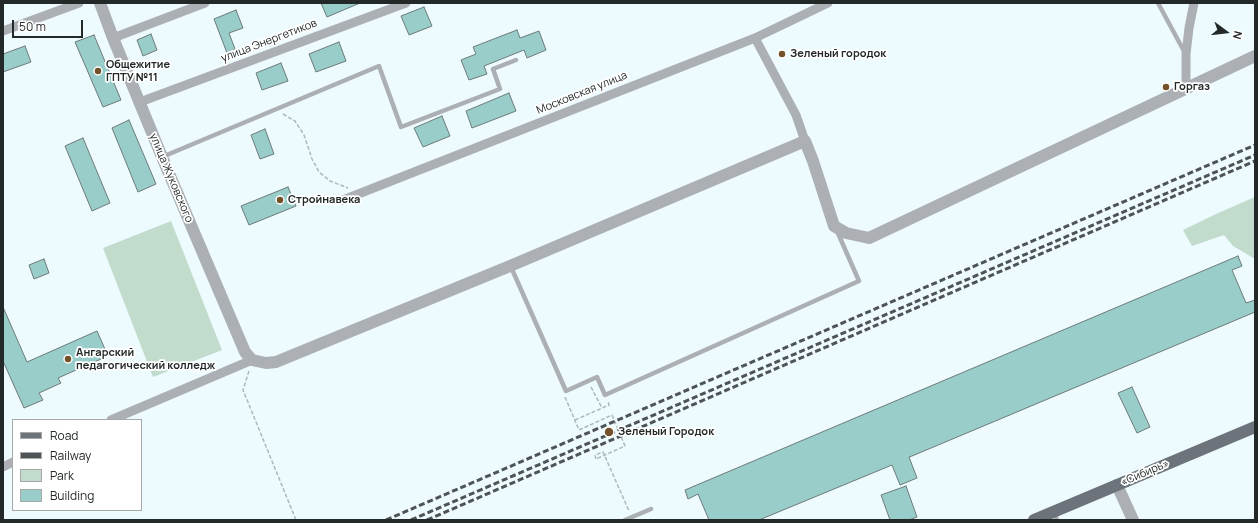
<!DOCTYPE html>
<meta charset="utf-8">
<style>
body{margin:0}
#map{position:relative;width:1258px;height:523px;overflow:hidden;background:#edfafe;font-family:Manrope,sans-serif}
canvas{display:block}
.frame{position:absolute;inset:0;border:4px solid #232829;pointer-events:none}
.legend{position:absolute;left:12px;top:419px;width:130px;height:92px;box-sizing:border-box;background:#fff;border:1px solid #a7a9a9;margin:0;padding:5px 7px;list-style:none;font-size:12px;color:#232829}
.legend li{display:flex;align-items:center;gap:8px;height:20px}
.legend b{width:20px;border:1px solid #a7a9a9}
.north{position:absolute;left:1206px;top:12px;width:40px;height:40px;-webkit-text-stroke:3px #fff;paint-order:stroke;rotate:105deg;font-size:11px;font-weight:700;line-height:16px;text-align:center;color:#232829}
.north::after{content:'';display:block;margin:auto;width:14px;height:18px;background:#232829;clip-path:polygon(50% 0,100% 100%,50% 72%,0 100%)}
.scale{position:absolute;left:12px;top:20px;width:71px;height:18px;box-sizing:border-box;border:2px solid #232829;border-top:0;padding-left:5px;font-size:12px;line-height:14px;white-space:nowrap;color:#232829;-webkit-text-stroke:3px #fff;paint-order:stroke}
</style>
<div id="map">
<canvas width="1258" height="523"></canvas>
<div class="frame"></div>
<ul class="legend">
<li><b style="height:5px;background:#6d737a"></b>Road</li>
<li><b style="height:5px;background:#4e5456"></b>Railway</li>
<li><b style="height:11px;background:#c1dccc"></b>Park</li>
<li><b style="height:11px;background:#98cdca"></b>Building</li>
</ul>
<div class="north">N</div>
<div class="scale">50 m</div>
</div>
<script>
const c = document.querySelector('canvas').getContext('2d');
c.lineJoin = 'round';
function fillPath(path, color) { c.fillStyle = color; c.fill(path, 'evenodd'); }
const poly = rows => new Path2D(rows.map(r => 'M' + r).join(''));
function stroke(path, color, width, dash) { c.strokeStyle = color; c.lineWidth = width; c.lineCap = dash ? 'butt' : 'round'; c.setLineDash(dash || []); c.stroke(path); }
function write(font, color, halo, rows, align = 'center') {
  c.font = font + ' Manrope,sans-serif'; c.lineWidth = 3.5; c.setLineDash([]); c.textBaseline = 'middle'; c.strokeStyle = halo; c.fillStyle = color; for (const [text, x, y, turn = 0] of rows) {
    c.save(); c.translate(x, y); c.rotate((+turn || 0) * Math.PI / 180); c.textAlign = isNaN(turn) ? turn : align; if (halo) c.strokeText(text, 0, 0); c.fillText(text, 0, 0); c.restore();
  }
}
fillPath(poly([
 [1255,197,1255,259,1233,246,1224,235,1192,246,1183,230,1216,214],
 [171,221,222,350,153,377,103,248]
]), '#c1dccc');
const building = poly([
 [321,3,360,3,327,17,321,3],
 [424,7,432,26,409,35,401,16,424,7],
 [236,10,243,28,229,33,235,49,227,53,214,19,236,10],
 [517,30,520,38,539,31,546,50,527,58,524,50,484,66,487,74,469,80,461,60,476,54,473,47,517,30],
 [151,34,157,50,143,56,137,40,151,34],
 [94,35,121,100,103,107,75,42,94,35],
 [339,42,346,61,316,72,309,54,339,42],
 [25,46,31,62,3,72,3,54,25,46],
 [281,63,288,81,262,90,256,73,281,63],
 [509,93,516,111,472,128,466,111,509,93],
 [442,116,450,136,423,147,414,128,442,116],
 [129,120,156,184,138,192,112,128,129,120],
 [265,129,274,154,260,159,251,135,265,129],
 [83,138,110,203,92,211,65,146,83,138],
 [288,187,296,206,249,225,241,206,288,187],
 [1238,256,1242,266,1232,270,1246,303,1255,300,1255,312,912,456,909,457,917,478,900,485,892,465,759,520,709,520,698,494,688,499,685,490,1238,256],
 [44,259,49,273,34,279,29,265,44,259],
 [3,307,27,362,97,331,108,356,58,378,61,383,39,393,43,400,24,408,3,361,3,307],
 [1132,387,1150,427,1137,433,1118,393,1132,387],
 [906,486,917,517,909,520,890,520,881,495,906,486]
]);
fillPath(building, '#98cdca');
stroke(building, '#6d7a79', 1);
stroke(poly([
 [283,114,295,121,304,135,312,159,319,172,330,181,348,188],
 [249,371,243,390,296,520],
 [591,387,602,408],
 [565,397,579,430,612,415,625,446,596,459],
 [575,420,609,405,608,401],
 [596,459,595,455,603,452,629,511]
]), '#aeb8bb', 1.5, [4, 2]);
stroke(poly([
 [1158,3,1185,53],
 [162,157,379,66,401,127,500,89,493,69,516,60],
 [511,267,566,391,597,377,605,395,859,281,837,231],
 [1054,512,1057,520],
 [625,520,651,509]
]), '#acafb3', 4.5);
stroke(poly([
 [3,31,79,3],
 [113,38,205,3],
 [755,38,796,115,805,141],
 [1186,88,1186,54,1189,28,1194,3],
 [140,102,406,3],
 [343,200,755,38,828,3],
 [111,420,252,360],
 [3,467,13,462]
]), '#acafb3', 9);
stroke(poly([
 [100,3,113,38,162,157,245,352,252,360,266,363,276,362,510,266,805,141,813,161,834,226,846,233,869,238,1255,56],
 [1117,485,1133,520]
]), '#acafb3', 12);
stroke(poly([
 [1034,520,1255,427]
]), '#6d737a', 12);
stroke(poly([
 [386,520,1255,145],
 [411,520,1255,155],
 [427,520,1255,161]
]), '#4e5456', 3, [6, 3]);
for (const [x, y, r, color] of [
 [782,54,4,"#735129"],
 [98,71,4,"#735129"],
 [1166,87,4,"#735129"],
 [280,200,4,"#735129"],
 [68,359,4,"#735129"],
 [609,432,5,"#735129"]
]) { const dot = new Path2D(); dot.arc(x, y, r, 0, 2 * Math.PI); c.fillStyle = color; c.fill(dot); stroke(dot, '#fff', 1.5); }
write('11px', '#232829', '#fff', [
 ["улица Энергетиков",269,41,-21],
 ["Московская улица",582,93,-22],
 ["улица Жуковского",171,178,67],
 ["«Сибирь»",1145,473,-23]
]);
write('bold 11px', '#232829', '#fff', [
 ["Зеленый городок",790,54],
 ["Общежитие",106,65],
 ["ГПТУ №11",106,78],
 ["Горгаз",1174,87],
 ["Стройнавека",288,200],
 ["Ангарский",76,353],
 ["педагогический колледж",76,366],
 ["Зеленый Городок",618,432]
], 'left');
</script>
